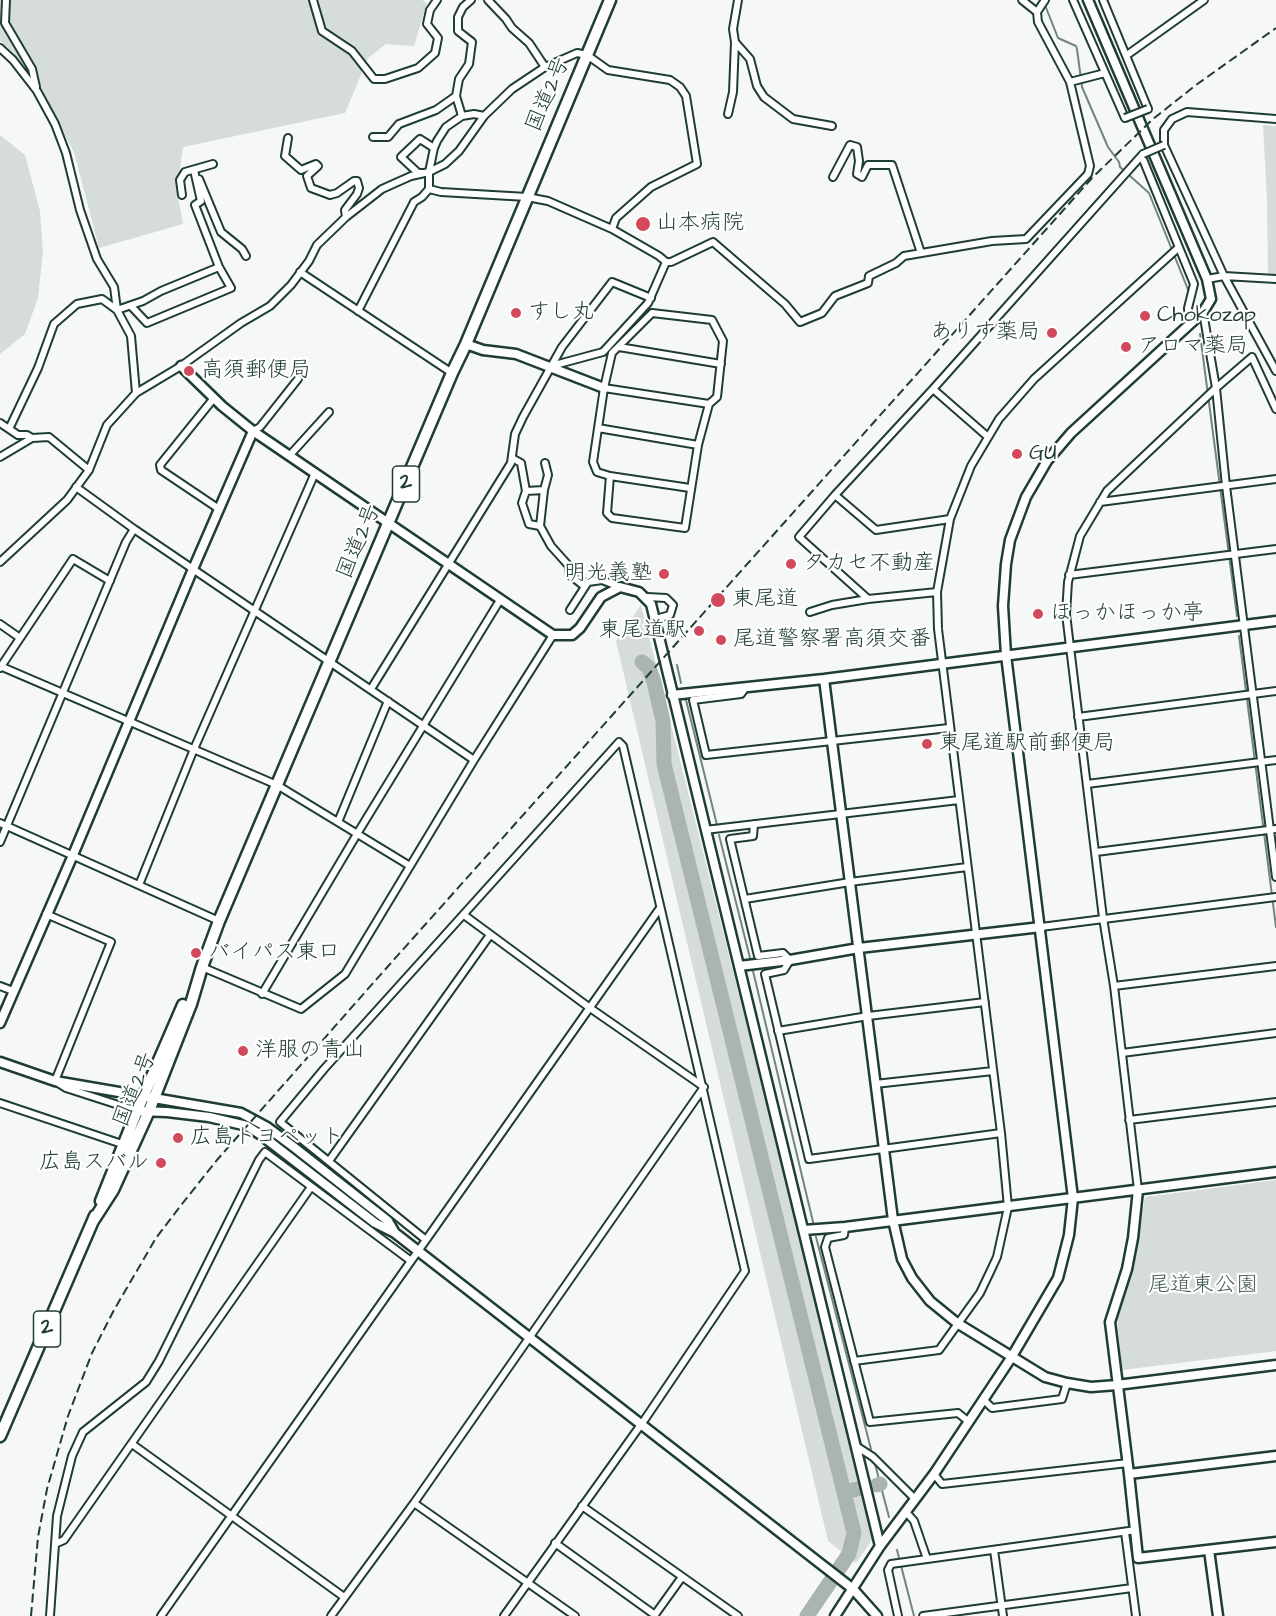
<!DOCTYPE html>
<meta charset="utf-8">
<style>
body{margin:0}
canvas{display:block;background:#f6f7f7}
</style>
<canvas width="1276" height="1616"></canvas>
<script>
const c = document.querySelector('canvas').getContext('2d');
c.lineJoin = 'round';
function fillPath(path, color) { c.fillStyle = color; c.fill(path, 'evenodd'); }
const poly = rows => new Path2D(rows.map(r => 'M' + r).join(''));
function stroke(path, color, width, dash) { c.strokeStyle = color; c.lineWidth = width; c.lineCap = dash ? 'butt' : 'round'; c.setLineDash(dash || []); c.stroke(path); }
function write(font, color, halo, rows, align = 'center') {
  c.font = font + ' "Architects Daughter","Klee One",sans-serif'; c.lineWidth = 4.5; c.setLineDash([]); c.textBaseline = 'middle'; c.strokeStyle = halo; c.fillStyle = color; for (const [text, x, y, turn = 0] of rows) {
    c.save(); c.translate(x, y); c.rotate((+turn || 0) * Math.PI / 180); c.textAlign = isNaN(turn) ? turn : align; if (halo) c.strokeText(text, 0, 0); c.fillText(text, 0, 0); c.restore();
  }
}
fillPath(poly([
 [0,0,422,0,427,3,414,46,386,44,368,58,345,113,183,147,177,191,183,224,99,248,74,152,40,92,13,52,0,41],
 [1263,125,1276,126,1276,275,1268,274,1267,200],
 [0,135,25,155,40,211,43,252,38,298,25,334,0,354],
 [641,605,875,1536,856,1563,828,1541,616,641],
 [1276,1180,1276,1351,1122,1370,1117,1318,1135,1258,1145,1197]
]), '#d6dcdb');
stroke(poly([
 [1045,5,1058,38,1076,46,1077,49,1082,87,1108,147,1119,162,1120,167,1149,193,1189,292],
 [1200,334,1237,616],
 [1239,636,1276,927],
 [677,665,681,683],
 [686,700,717,825],
 [719,835,750,958],
 [753,971,814,1226],
 [816,1237,871,1449],
 [875,1464,889,1517],
 [897,1550,914,1616]
]), '#72857f', 2);
stroke(poly([
 [642,662,649,668,654,682,663,721,664,764,854,1533,849,1554,807,1616],
 [877,1485,880,1484],
 [844,1492,862,1488]
]), '#aab5b1', 15);
const minor = poly([
 [6,0,5,23,32,69,36,87],
 [313,0,322,31,352,51,374,79,385,79,418,68,435,53,438,38,427,24,430,10,437,0],
 [488,0,506,19,512,28,529,43,545,67],
 [1022,0,1037,12],
 [1073,0,1125,118],
 [1103,0,1148,109],
 [735,42,750,59,757,86,764,97,793,119,832,126],
 [0,48,13,60,37,91,55,124,66,153,80,210,97,259,114,287,117,310,131,336,136,393],
 [1127,55,1204,0],
 [1070,82,1105,73],
 [728,114,733,92,735,42,733,29,738,0],
 [462,116,456,96,459,79,469,64,472,42,458,31,458,17,463,7,471,0],
 [484,116,474,114,462,116,446,127,437,141,434,148,429,172,429,189,441,192,527,197,548,201,612,229,659,256,666,262,648,303,603,352,551,366],
 [1276,119,1187,112,1172,119,1164,130,1164,145,1224,276,1276,371],
 [373,137,388,137,399,124,436,110,456,96],
 [288,138,285,156,301,170,316,164,318,166,307,176,311,188,330,195,337,193,354,181,357,181,359,188,357,194,345,210,346,217],
 [1142,157,1194,284,1188,308,1189,325],
 [423,173,418,173,401,157,420,139,434,148],
 [833,177,850,145,857,147,859,161,857,174,862,177,868,165,892,165,921,253],
 [199,179,221,232,242,249,246,256],
 [182,195,180,180,185,172,213,164],
 [666,262,671,262,713,242,785,304,800,322,822,313,835,296,868,283,869,276,896,263,904,256,992,241,1026,239,1088,174,1090,166,1070,82,1038,22,1037,12,1045,0],
 [300,272,452,373],
 [1207,279,1224,276,1276,279],
 [131,306,147,323,231,288,219,267,195,205,201,201,194,170],
 [358,311,414,202,422,197,429,189],
 [1203,312,1216,388,1226,486,1276,877],
 [619,347,721,364],
 [604,388,709,404,717,397,723,341,712,320,652,313,612,353,604,388,593,462,597,472,610,476,690,488],
 [933,389,988,437],
 [214,398,160,465,161,470,219,509],
 [0,423,18,435,27,435,32,438],
 [598,428,698,445],
 [9,429,38,368,54,324,77,304,102,299,117,310,143,301,161,291,219,267],
 [253,431,260,427,298,379],
 [290,455,329,412],
 [0,457,32,438,49,437,89,470],
 [512,458,521,463,526,491,522,503,529,524,540,526,551,546,569,566,570,575,584,586],
 [610,476,607,513,612,518,685,528,698,445,709,404],
 [76,487,134,529,474,760],
 [526,491,544,490],
 [835,495,876,530,950,519],
 [1100,502,1276,479],
 [540,526,544,490,548,475,545,463],
 [0,562,67,500,89,470,107,425,136,393,181,366,241,323,270,306,291,285,309,261,317,245,346,217,382,189,411,176,429,172,445,164,459,151,484,116,512,89,545,67,577,53,587,55,608,70,670,80,680,87,686,96,697,164,651,187,616,218,612,229],
 [1069,575,1276,549],
 [647,597,666,598,673,605,670,615,656,619],
 [868,599,799,537,835,495,933,389,1143,154],
 [570,610,588,582,602,580,620,587],
 [810,612,832,605,868,599,937,592],
 [0,624,20,638],
 [0,666,277,785,410,866],
 [0,668,73,559,110,581],
 [746,687,741,694,693,700,706,755,949,728],
 [371,689,511,463,515,434,523,417,562,347,612,282,651,298],
 [1078,717,1276,691],
 [1087,784,1276,760],
 [338,822,388,701],
 [0,823,219,921],
 [754,824,753,836,730,839,758,956,783,953,790,960,784,970,765,974,809,1159,1001,1133],
 [705,830,959,800],
 [0,842,126,542,134,529],
 [1096,852,1276,829],
 [139,885,194,749,315,473],
 [745,899,850,882,967,867],
 [46,914,111,942,55,1081,66,1088,137,1111],
 [1041,927,1276,897],
 [202,967,301,1009,345,974,474,760,553,635],
 [0,986,13,991],
 [1114,986,1276,966],
 [262,994,357,834,500,600],
 [778,1031,868,1016,985,1002],
 [1122,1053,1276,1033],
 [875,1084,993,1071],
 [0,1103,125,1145],
 [1129,1120,1276,1102],
 [329,1161,490,935],
 [1138,1190,1114,986,1103,918,1066,614,1068,582,1080,536,1107,491,1216,388,1252,357,1276,409],
 [845,1227,844,1235,828,1238,825,1247,870,1422,958,1413,969,1422],
 [426,1240,660,908],
 [854,1361,939,1350,980,1293,990,1272,997,1257,1008,1207,1001,1133,938,629,937,592,950,519,971,466,999,419,1034,379,1178,248],
 [984,1400,992,1408,1062,1399,1067,1383],
 [132,1444,344,1597],
 [856,1446,873,1457,915,1499],
 [934,1474,942,1484,1128,1463],
 [414,1503,575,1616],
 [582,1506,738,1616],
 [906,1512,914,1521,927,1559],
 [1125,1532,1136,1616],
 [555,1543,655,1615],
 [55,1544,64,1540,311,1187],
 [994,1550,1003,1616],
 [50,1616,57,1516,72,1456,83,1432,146,1382,159,1361,259,1160,265,1152,411,1261,426,1240,280,1122,324,1069,619,742,623,746,745,1271,645,1419,504,1616],
 [161,1616,411,1261],
 [331,1616,414,1503,704,1087,590,1008,464,915],
 [654,1616,682,1577],
 [898,1616,888,1570,891,1564,1136,1530],
 [923,1616,1132,1588]
]);
const tertiary = poly([
 [466,344,483,350,516,354,604,388],
 [181,366,222,406,253,431,553,635,572,635,580,628,601,597,620,587,639,592,651,604,880,1546],
 [824,679,893,1220,902,1259,912,1278,930,1301,957,1323,1045,1377,1067,1383,1091,1387,1117,1385,1276,1365],
 [672,695,824,679,1276,621],
 [739,966,790,960,859,948,1041,927],
 [0,1023,73,855,193,569,253,431],
 [0,1062,55,1081,241,1113,267,1127,295,1148,388,1221,395,1233],
 [137,1111,167,1112,209,1117,247,1126,261,1135,375,1223,395,1233,853,1589,877,1616],
 [1138,1190,1133,1238,1127,1269,1110,1322,1129,1474,1138,1558,1276,1542],
 [804,1230,845,1227,1276,1172],
 [1129,1474,1276,1456],
 [1209,1550,1218,1616],
 [835,1616,880,1546,934,1474,1011,1358,1058,1278,1069,1235,1073,1198,1006,655,1003,606,1006,564,1010,540,1026,497,1047,461,1071,433,1203,312,1211,299,1207,279,1088,0]
]);
const trunk = poly([
 [101,1201,137,1111,183,1005],
 [93,1221,113,1190,149,1111,191,1004,202,967,219,921,452,373,466,344,610,0],
 [0,1436,95,1216]
]);
stroke(minor, '#1f3d34', 10);
stroke(tertiary, '#1f3d34', 13);
stroke(trunk, '#1f3d34', 15);
stroke(minor, '#fff', 6);
stroke(tertiary, '#fff', 8);
stroke(trunk, '#fff', 10);
stroke(poly([
 [31,1616,38,1537,47,1489,68,1416,92,1353,114,1310,156,1238,182,1204,217,1160,382,973,1092,178,1153,119,1196,85,1276,28]
]), '#1f3d34', 2, [9, 4.5]);
const minorBridge = poly([
 [1125,118,1148,109],
 [1143,154,1164,145]
]);
stroke(minorBridge, '#1f3d34', 10, []);
stroke(minorBridge, '#fff', 6);
for (const [x, y, r, color] of [
 [643,224,8,"#d1495b"],
 [516,313,6,"#d1495b"],
 [1145,316,6,"#d1495b"],
 [1052,333,6,"#d1495b"],
 [1126,347,6,"#d1495b"],
 [189,371,6,"#d1495b"],
 [1017,454,6,"#d1495b"],
 [791,564,6,"#d1495b"],
 [664,574,6,"#d1495b"],
 [718,600,8,"#d1495b"],
 [1038,614,6,"#d1495b"],
 [699,631,6,"#d1495b"],
 [721,640,6,"#d1495b"],
 [927,744,6,"#d1495b"],
 [196,953,6,"#d1495b"],
 [243,1051,6,"#d1495b"],
 [178,1138,6,"#d1495b"],
 [161,1163,6,"#d1495b"]
]) { const dot = new Path2D(); dot.arc(x, y, r, 0, 2 * Math.PI); c.fillStyle = color; c.fill(dot); stroke(dot, '#fff', 2); }
for (const [x, y, w] of [
 [406,484,27],
 [47,1329,27]
]) { const box = new Path2D(); box.roundRect(x - w / 2, y - 18, w, 36, 4.5); c.fillStyle = '#fff'; c.fill(box); stroke(box, '#1f3d34', 1.5); }
write('bold 21px', '#1f3d34', null, [
 ["2",406,484],
 ["2",47,1329]
]);
write('22px', '#1f3d34', '#fff', [
 ["国道2号",549,95,-67],
 ["国道2号",360,542,-67],
 ["国道2号",136,1090,-68]
]);
write('22px', '#1f3d34', '#fff', [
 ["山本病院",656,224],
 ["すし丸",528,313],
 ["Chokozap",1157,316],
 ["ありす薬局",1040,333,"right"],
 ["アロマ薬局",1138,347],
 ["高須郵便局",201,371],
 ["GU",1029,454],
 ["タカセ不動産",803,564],
 ["明光義塾",652,574,"right"],
 ["東尾道",732,600],
 ["ほっかほっか亭",1050,614],
 ["東尾道駅",687,631,"right"],
 ["尾道警察署高須交番",733,640],
 ["東尾道駅前郵便局",939,744],
 ["バイパス東口",208,953],
 ["洋服の青山",255,1051],
 ["広島トヨペット",190,1138],
 ["広島スバル",149,1163,"right"]
], 'left');
write('22px', '#445d55', '#fff', [
 ["尾道東公園",1203,1286]
]);
</script>
